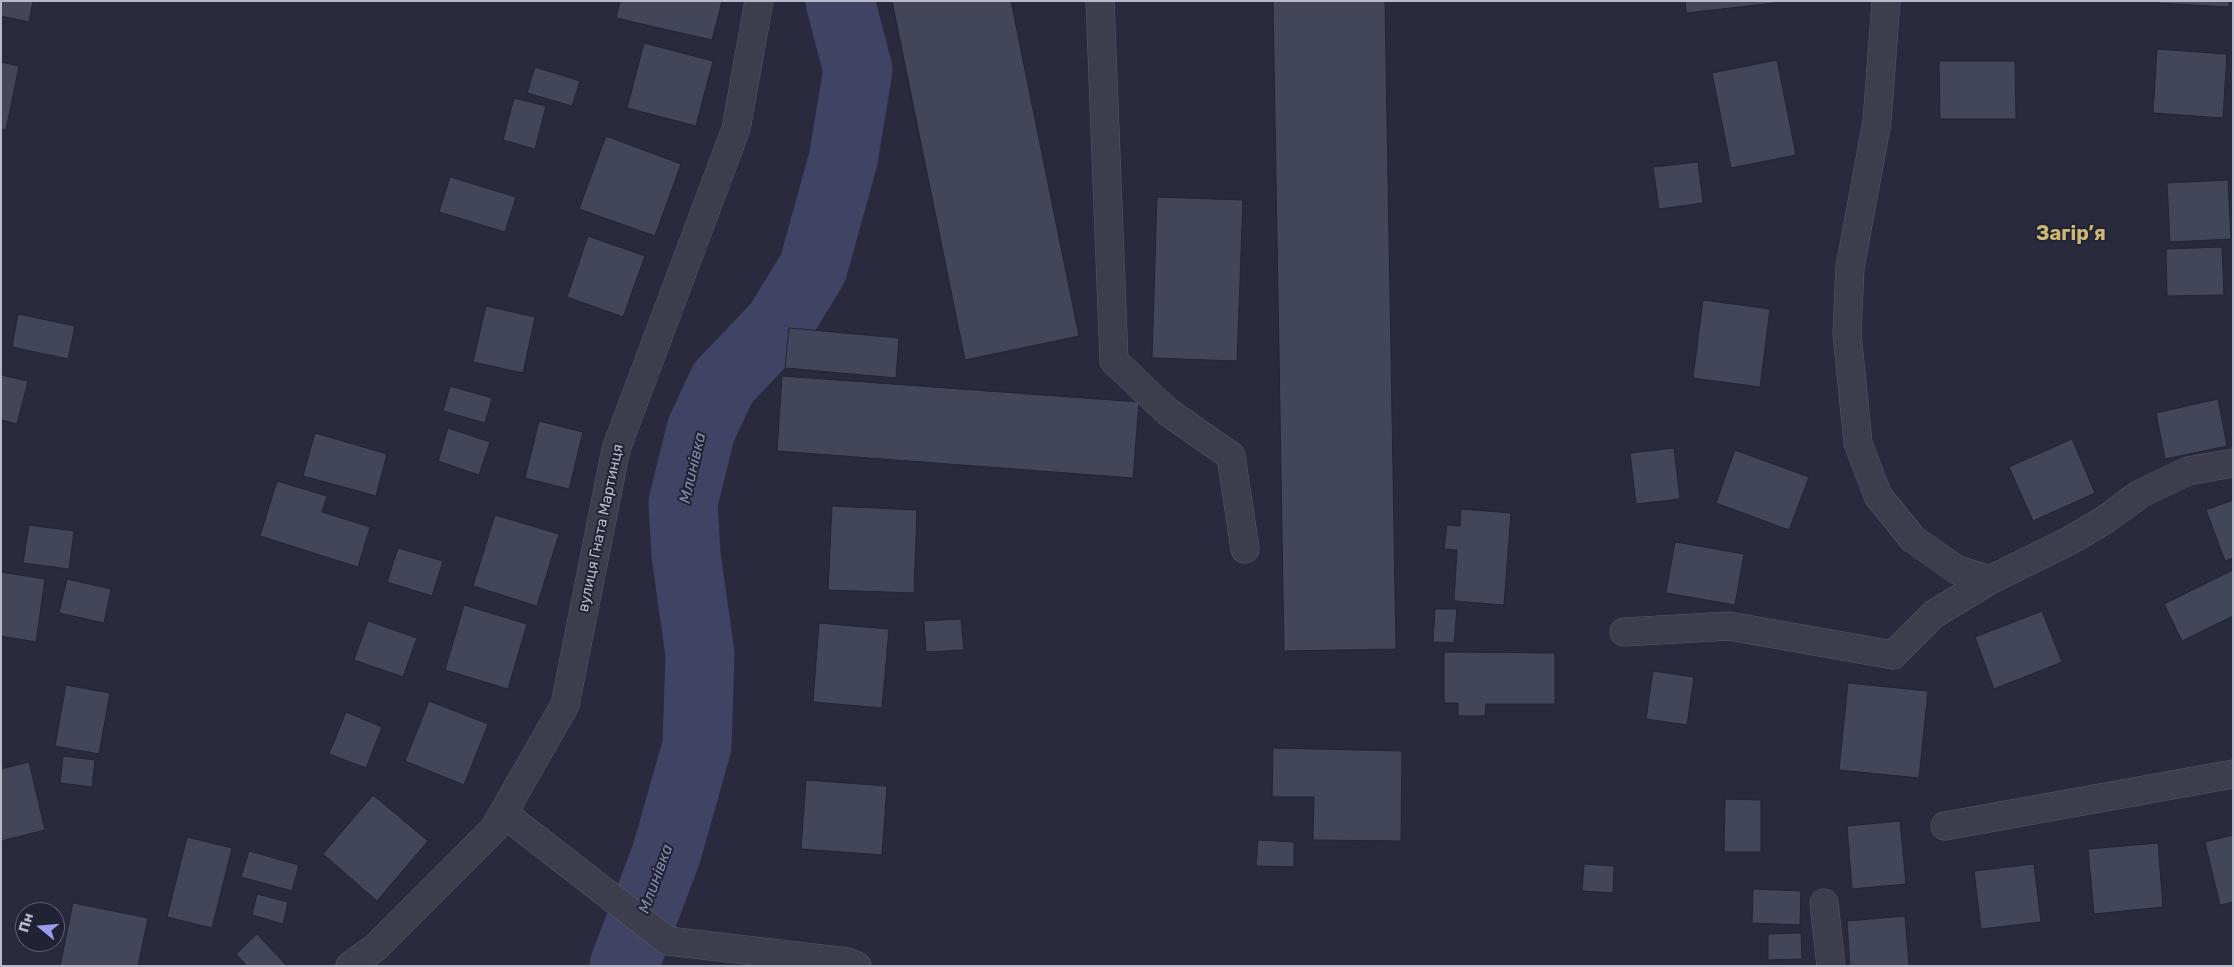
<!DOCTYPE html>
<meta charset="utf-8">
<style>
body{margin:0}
#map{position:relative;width:2234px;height:967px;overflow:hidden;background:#292a3e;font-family:Rubik,sans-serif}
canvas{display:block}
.frame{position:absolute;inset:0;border:2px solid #b9b9c9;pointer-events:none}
.north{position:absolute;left:15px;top:902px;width:50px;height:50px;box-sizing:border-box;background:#212233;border:1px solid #5e5e6f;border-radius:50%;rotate:287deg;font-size:14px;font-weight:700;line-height:20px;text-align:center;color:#b9b9c9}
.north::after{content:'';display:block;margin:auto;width:18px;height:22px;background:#9a9dec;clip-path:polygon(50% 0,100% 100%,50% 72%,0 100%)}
</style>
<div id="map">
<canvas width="2234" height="967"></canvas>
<div class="frame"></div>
<div class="north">Пн</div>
</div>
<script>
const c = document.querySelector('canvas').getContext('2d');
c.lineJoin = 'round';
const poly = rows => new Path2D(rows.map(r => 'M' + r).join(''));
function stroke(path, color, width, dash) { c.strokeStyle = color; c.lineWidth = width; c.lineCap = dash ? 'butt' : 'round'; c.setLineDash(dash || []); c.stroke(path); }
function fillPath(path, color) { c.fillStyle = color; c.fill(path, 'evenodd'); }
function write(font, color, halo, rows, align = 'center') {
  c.font = font + ' Rubik,sans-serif'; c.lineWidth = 4; c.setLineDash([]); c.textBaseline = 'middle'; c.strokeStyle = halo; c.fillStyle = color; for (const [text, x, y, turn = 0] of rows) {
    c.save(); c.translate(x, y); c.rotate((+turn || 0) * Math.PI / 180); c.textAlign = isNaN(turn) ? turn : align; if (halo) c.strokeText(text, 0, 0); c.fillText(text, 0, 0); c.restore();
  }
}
stroke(poly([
 [624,966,666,855,697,746,700,654,686,555,683,503,701,430,723,383,779,324,813,268,843,160,858,70,840,1]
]), '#414365', 69);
const building = poly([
 [1,1,33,1,29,22,1,16,1,1],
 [620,1,722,1,712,40,616,18,620,1],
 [892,1,1011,1,1079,336,965,360,892,1],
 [1273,1,1385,1,1396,649,1284,651,1273,1],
 [1685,1,1774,1,1774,3,1686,13,1685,1],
 [2158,1,2229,1,2229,7,2158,3,2158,1],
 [644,43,713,61,696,126,627,108,644,43],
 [2157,49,2227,54,2223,118,2153,113,2157,49],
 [1777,60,1796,155,1731,168,1712,73,1777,60],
 [1939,61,2015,61,2016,119,1940,119,1939,61],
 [1,62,19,66,6,130,1,129,1,62],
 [535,67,580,81,572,106,527,93,535,67],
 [514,98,546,106,535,149,503,140,514,98],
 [606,136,681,164,655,236,579,209,606,136],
 [1698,162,1703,203,1659,209,1653,167,1698,162],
 [450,177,516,197,505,232,439,212,450,177],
 [2228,180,2231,239,2170,242,2167,183,2228,180],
 [1157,197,1243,200,1237,361,1152,358,1157,197],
 [588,236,645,256,623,317,567,297,588,236],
 [2222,247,2224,295,2167,296,2166,249,2222,247],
 [1703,300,1770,309,1760,387,1693,378,1703,300],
 [486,306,535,317,523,373,473,362,486,306],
 [18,314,75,326,68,359,12,347,18,314],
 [789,328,899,338,896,378,785,368,789,328],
 [1,375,28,381,17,424,1,420,1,375],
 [782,376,1139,402,1133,478,777,451,782,376],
 [450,386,492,398,485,423,443,411,450,386],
 [2218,399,2227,446,2165,459,2156,413,2218,399],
 [539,421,583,432,569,489,525,478,539,421],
 [448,428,490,442,479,475,438,461,448,428],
 [315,433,387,454,376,496,303,476,315,433],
 [2072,439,2095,493,2033,521,2009,467,2072,439],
 [1674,448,1680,499,1636,504,1630,453,1674,448],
 [1735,450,1809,477,1789,530,1716,503,1735,450],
 [277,481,327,496,322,512,370,527,358,567,260,536,277,481],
 [2233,500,2233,558,2225,561,2206,510,2233,500],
 [832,506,917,510,914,593,828,590,832,506],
 [1461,509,1511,513,1504,605,1454,601,1457,550,1444,549,1447,525,1460,526,1461,509],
 [495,515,559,534,537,606,473,586,495,515],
 [29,525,74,531,69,569,23,563,29,525],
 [1675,542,1744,554,1735,605,1666,593,1675,542],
 [398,548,443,561,432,596,387,582,398,548],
 [2233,570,2233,616,2182,641,2164,604,2233,570],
 [1,572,45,579,36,642,1,636,1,572],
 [67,579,111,589,104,623,59,613,67,579],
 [464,605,527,624,508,689,445,670,464,605],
 [1435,609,1457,609,1454,643,1433,642,1435,609],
 [2042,611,2062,662,1994,689,1975,637,2042,611],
 [961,619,964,650,926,652,924,621,961,619],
 [368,621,417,638,403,677,354,660,368,621],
 [819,623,889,629,882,708,813,702,819,623],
 [1444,652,1555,653,1555,704,1486,704,1485,716,1458,716,1458,703,1444,703,1444,652],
 [1653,671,1694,677,1687,725,1646,719,1653,671],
 [1848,683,1928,691,1919,778,1839,770,1848,683],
 [66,685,110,693,99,754,55,746,66,685],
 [429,701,488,724,464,785,405,761,429,701],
 [346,712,382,727,366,768,329,754,346,712],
 [1273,748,1402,751,1401,841,1313,840,1314,797,1272,797,1273,748],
 [63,756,95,760,92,787,60,783,63,756],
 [29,762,45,830,1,841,1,769,29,762],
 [806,780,887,786,882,855,801,849,806,780],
 [373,795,428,841,377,901,323,854,373,795],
 [1725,799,1761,800,1761,852,1724,852,1725,799],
 [1900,821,1906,884,1852,889,1847,826,1900,821],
 [2233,835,2233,902,2220,905,2205,842,2233,835],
 [187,837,232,848,212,928,167,917,187,837],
 [1258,840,1294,842,1294,867,1256,866,1258,840],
 [2158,843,2163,907,2094,914,2088,849,2158,843],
 [249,851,299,865,292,891,241,877,249,851],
 [1584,864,1614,866,1613,893,1582,891,1584,864],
 [2034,864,2041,922,1981,929,1974,871,2034,864],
 [1753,889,1801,891,1800,925,1752,923,1753,889],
 [257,894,288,902,283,924,252,915,257,894],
 [73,903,148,918,138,966,60,966,73,903],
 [1905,916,1909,966,1850,966,1847,921,1905,916],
 [1801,933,1802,959,1768,960,1768,934,1801,933],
 [257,934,287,966,247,966,236,954,257,934]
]);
fillPath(building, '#43455b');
stroke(building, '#232435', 1);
const minor = poly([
 [1100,1,1114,361,1168,412,1231,456,1245,549],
 [1886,1,1877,122,1850,267,1847,334,1858,443,1878,496,1913,539,1957,570,1990,580,2069,541,2103,521,2140,494,2188,471,2233,463],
 [1624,632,1729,626,1893,655,1934,614,1990,580],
 [503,813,668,941,847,962,857,966],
 [1945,826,2233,774],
 [1824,903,1831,966],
 [350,966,376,947,494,829,565,705,616,449,736,129,759,1]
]);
stroke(minor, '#575869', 29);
stroke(minor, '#3d3d4e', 28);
write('15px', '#b9b9c9', '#212233', [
 ["вулиця Гната Мартинця",601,528,-78]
]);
write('italic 16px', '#8487ac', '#212233', [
 ["Млинівка",693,468,-77],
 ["Млинівка",656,879,-70]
]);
write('bold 20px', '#cab873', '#212233', [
 ["Загір’я",2071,234]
]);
</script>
